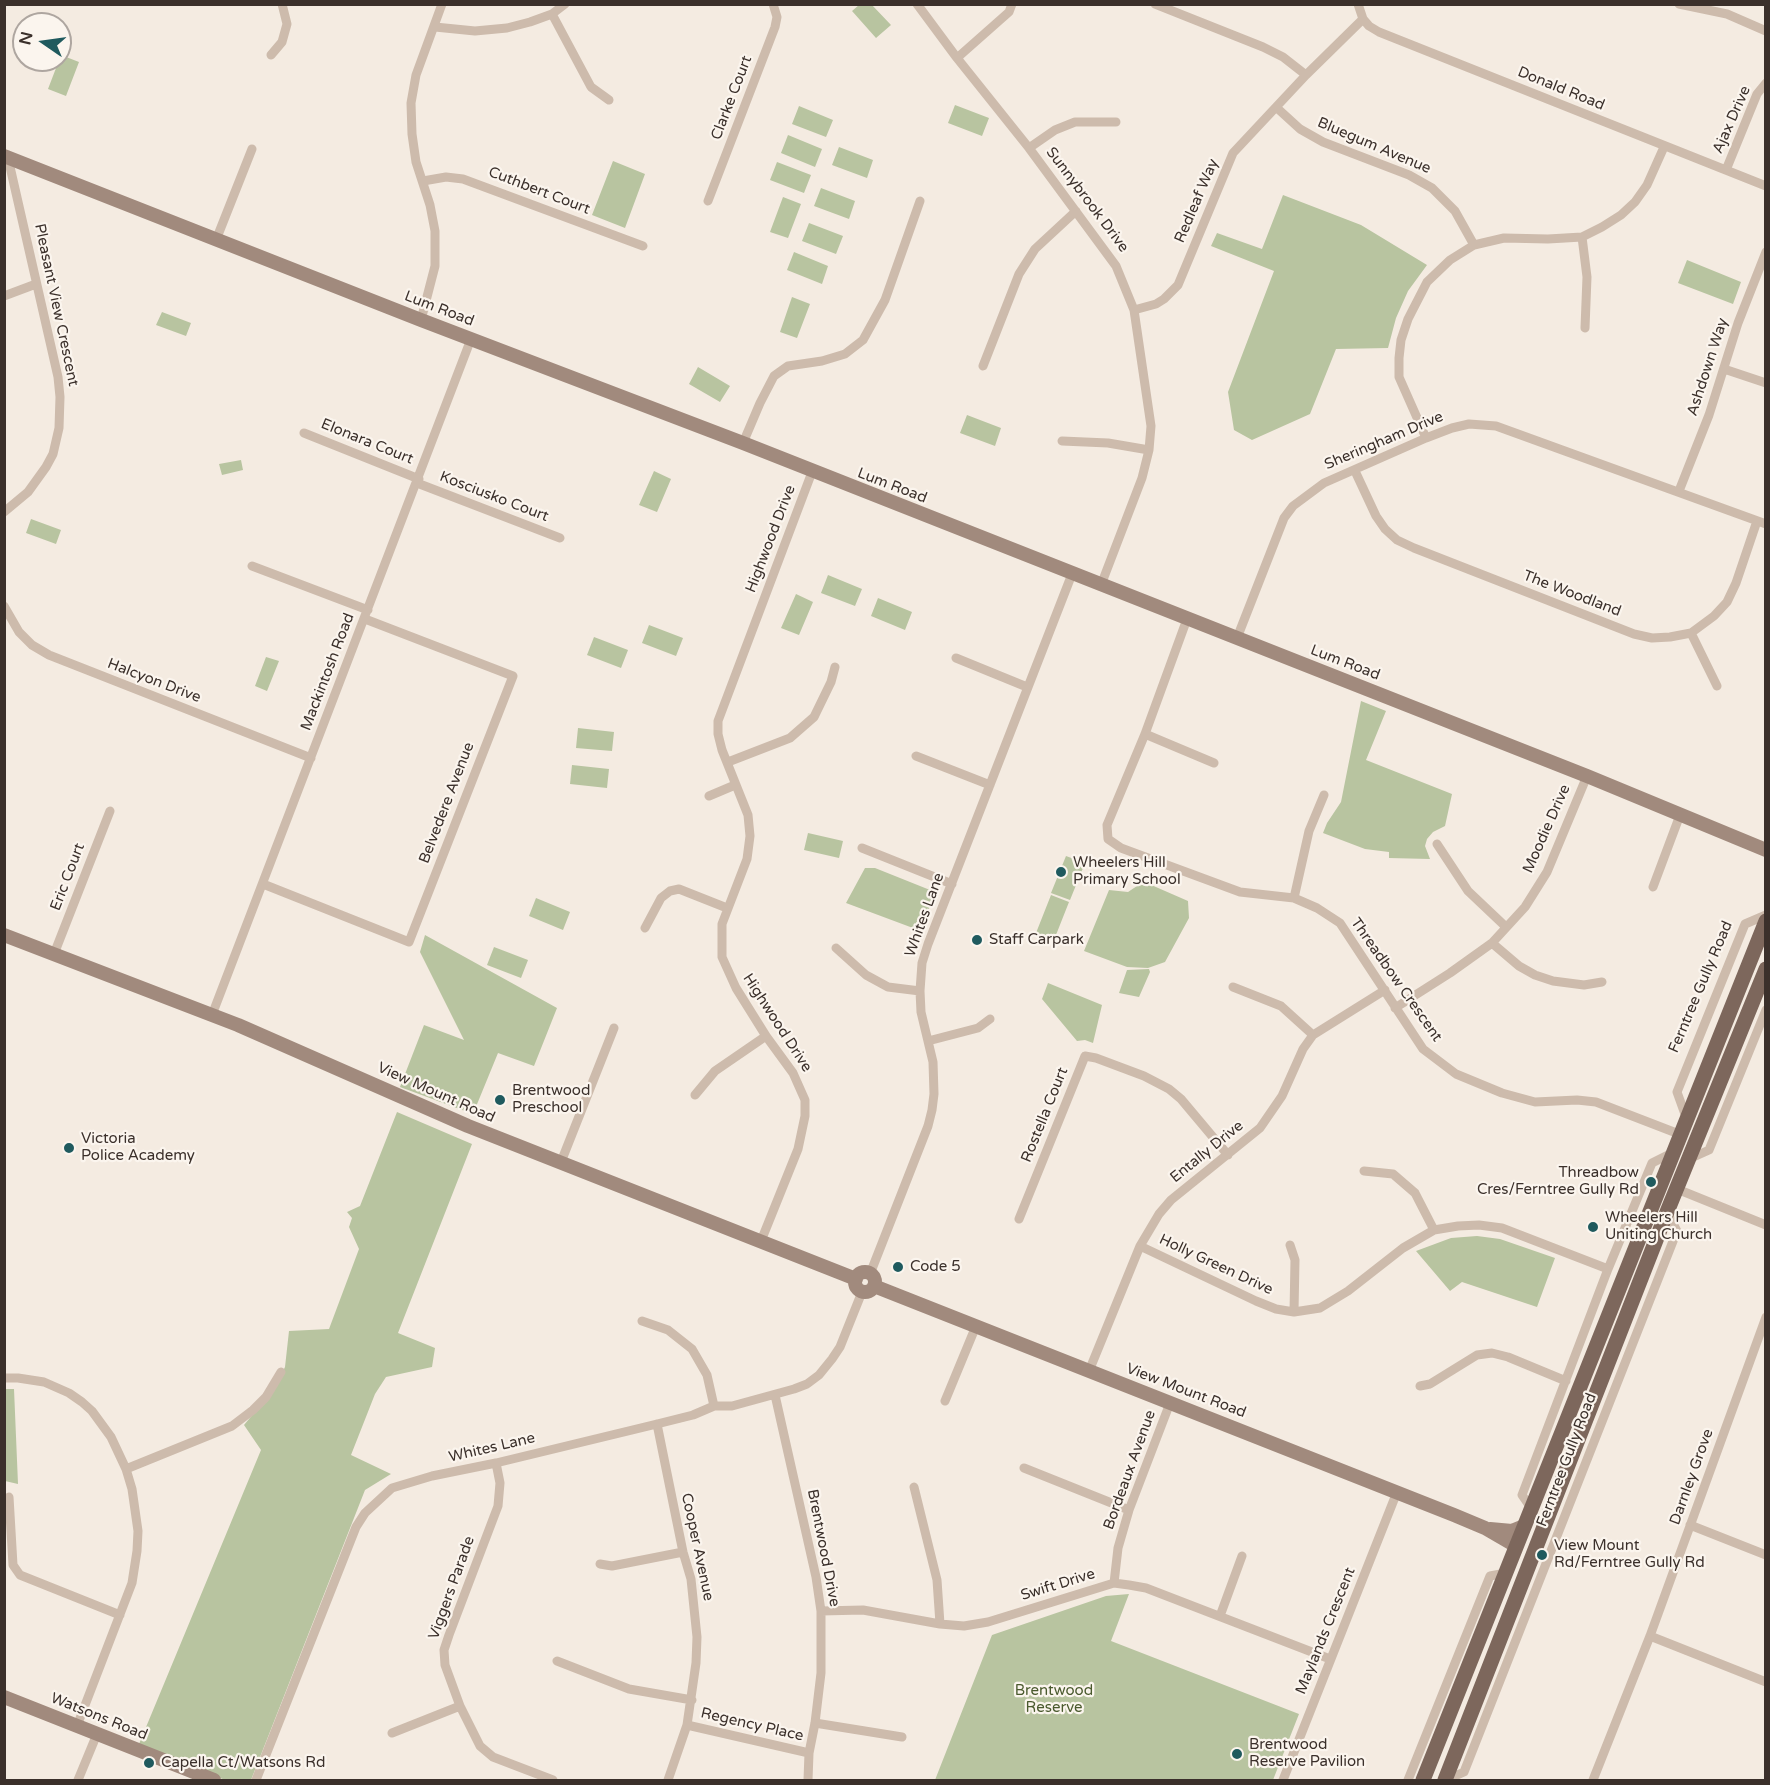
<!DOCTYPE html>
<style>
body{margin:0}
#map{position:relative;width:1770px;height:1785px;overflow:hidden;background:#f4ebe1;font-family:"Varela Round",sans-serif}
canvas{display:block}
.frame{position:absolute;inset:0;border:6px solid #3b302b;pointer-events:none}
.north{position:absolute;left:12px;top:12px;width:60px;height:60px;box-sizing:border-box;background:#fbf5ee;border:2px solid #aea6a0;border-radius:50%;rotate:283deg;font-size:16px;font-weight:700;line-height:24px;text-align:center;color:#3b302b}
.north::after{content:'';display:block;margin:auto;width:21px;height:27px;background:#1f5a5e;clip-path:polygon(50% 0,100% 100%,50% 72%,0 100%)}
</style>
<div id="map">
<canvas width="1770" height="1785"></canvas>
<div class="frame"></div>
<div class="north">N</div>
</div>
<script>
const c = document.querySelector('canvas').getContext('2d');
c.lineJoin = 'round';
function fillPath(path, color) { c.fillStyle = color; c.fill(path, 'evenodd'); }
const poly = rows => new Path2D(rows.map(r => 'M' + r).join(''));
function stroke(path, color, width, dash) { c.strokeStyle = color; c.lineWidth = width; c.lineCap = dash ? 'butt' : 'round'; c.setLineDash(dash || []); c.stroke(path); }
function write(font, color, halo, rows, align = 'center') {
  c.font = font + ' "Varela Round",sans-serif'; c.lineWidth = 4.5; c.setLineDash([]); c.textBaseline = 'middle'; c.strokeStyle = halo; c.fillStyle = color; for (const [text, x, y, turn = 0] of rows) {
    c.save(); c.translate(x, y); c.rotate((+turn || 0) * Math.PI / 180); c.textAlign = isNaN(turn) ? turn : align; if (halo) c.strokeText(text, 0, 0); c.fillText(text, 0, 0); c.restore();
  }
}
fillPath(poly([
 [859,5,872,5,891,25,876,38,852,11],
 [61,55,79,62,66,96,48,89],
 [955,105,989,118,982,136,948,123],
 [799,106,833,120,826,137,792,124],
 [788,135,822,149,815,167,781,153],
 [839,147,873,160,867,178,832,165],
 [613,161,645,174,625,228,592,215],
 [777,162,811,175,804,193,770,180],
 [821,188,855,201,849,219,814,206],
 [1283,195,1361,225,1427,265,1408,291,1396,318,1388,348,1336,349,1310,414,1252,440,1234,430,1228,392,1274,271,1211,246,1217,233,1262,249],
 [783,197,801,204,788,238,770,232],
 [809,223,843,236,836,254,802,241],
 [794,252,828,266,822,284,787,270],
 [1687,260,1741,282,1733,304,1678,283],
 [792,297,810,304,797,338,780,332],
 [162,312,191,323,186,336,156,325],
 [698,367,730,386,720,402,689,384],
 [967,415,1001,428,995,446,960,433],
 [241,460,243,470,222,475,219,464],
 [654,471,671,479,657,512,639,505],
 [31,519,61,530,56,544,26,533],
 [828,575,862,589,855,606,821,593],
 [796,594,813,602,799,635,781,628],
 [878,598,912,612,905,630,871,616],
 [649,625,683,638,676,656,642,643],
 [594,637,628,650,621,668,587,655],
 [266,657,279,661,267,691,255,686],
 [1361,701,1386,711,1366,760,1452,794,1445,826,1433,832,1427,839,1425,846,1430,859,1389,858,1389,852,1365,849,1323,833,1327,823,1341,802],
 [578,728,614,732,612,751,576,748],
 [572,765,609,769,607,788,570,784],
 [808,833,843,841,839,858,804,850],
 [1066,856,1085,863,1070,900,1051,893],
 [865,868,875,868,935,892,921,931,846,903],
 [1147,884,1147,887,1149,884,1188,901,1189,918,1165,962,1148,968,1127,967,1084,951,1109,890,1128,892,1137,886],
 [1051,895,1069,902,1054,940,1036,933],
 [536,898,570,912,563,930,529,916],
 [425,935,557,1008,534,1066,498,1053,473,1114,400,1087,424,1025,464,1040,420,952],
 [494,947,528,960,521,978,487,965],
 [1149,969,1150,972,1139,997,1119,993,1127,970],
 [1048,983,1102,1005,1093,1043,1085,1040,1077,1041,1042,999],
 [397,1112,472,1144,398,1333,435,1348,432,1367,386,1377,375,1394,351,1455,391,1474,365,1490,251,1780,225,1780,139,1744,261,1450,244,1425,274,1389,285,1367,289,1331,329,1329,359,1249,349,1227,352,1218,347,1212,360,1206],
 [1477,1236,1500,1239,1555,1258,1537,1307,1462,1282,1450,1291,1416,1251,1451,1238],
 [5,1389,14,1389,18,1484,5,1481],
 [1129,1594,1111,1641,1299,1714,1273,1780,935,1780,992,1635,1106,1596]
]), '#b8c4a0');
stroke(poly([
 [917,4,957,58,1029,148,1116,266,1134,310,1151,426,1149,450,1142,478,1101,585],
 [1155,4,1263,47,1283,57,1306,75],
 [1358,4,1363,19,1369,26,1379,32,1766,186],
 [1679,4,1727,14,1766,31],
 [552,14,591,87,609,100],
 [435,27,475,31,507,28,530,22,552,14,565,4],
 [271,55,282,42,287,24,282,4],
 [957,58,1009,12,1012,4],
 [1277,108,1300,129,1323,142,1409,175,1432,188,1455,211,1474,245],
 [1029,148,1055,130,1075,122,1116,122],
 [1726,170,1757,94,1766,83],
 [423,181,446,177,463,179,643,246],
 [708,201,775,27,777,17,773,4],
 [1582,237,1587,277,1585,328],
 [216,240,252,149],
 [4,296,36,284],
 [1134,310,1156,304,1164,299,1178,285,1233,153,1306,75,1363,19],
 [421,320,435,266,435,231,430,205,416,162,412,134,411,103,416,75,442,4],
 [983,366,1019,274,1035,249,1076,211],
 [1724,369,1766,383],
 [304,433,419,479],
 [1426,438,1399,377,1399,358,1401,340,1408,319,1427,282,1450,260,1474,245,1504,238,1548,239,1582,237,1602,227,1621,215,1635,202,1647,185,1664,147],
 [1062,441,1108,443,1149,450],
 [743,443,760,403,774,376,788,366,822,361,845,354,863,340,885,300,920,201],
 [1355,471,1376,516,1385,529,1397,540,1414,548,1634,634,1652,638,1670,637,1691,633,1714,616,1727,602,1736,583,1757,521],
 [417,483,560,538],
 [1679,491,1709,415,1738,323,1766,252],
 [4,512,28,492,46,467,53,454,59,428,60,397,58,377,8,158],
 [252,566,368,610],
 [4,606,19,632,32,645,49,655,311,758],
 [1187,619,1145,734,1107,825,1108,839,1121,848,1240,892,1294,898,1317,908,1340,923,1423,1049,1456,1074,1502,1093,1535,1102,1577,1100,1596,1102,1679,1134],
 [1691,633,1717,686],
 [1237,638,1284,518,1293,506,1324,483,1426,438,1452,428,1469,424,1496,426,1766,524],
 [956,658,1027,687],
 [1145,734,1214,763],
 [916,756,990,785],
 [728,762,790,738,814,717,831,682,835,667],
 [709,796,735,785],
 [1437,844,1468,891,1506,927],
 [862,848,952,884],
 [263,884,409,942,513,676,365,619],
 [1653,887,1680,815],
 [1294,898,1309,831,1324,795],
 [645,928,661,898,670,891,679,889,727,908],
 [1492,943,1519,966,1535,975,1553,981,1584,985,1602,982],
 [836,948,866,975,888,987,920,991],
 [54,954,110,811],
 [1233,987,1281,1006,1313,1035],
 [1395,1008,1450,973,1492,943,1525,907,1547,872,1587,776],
 [212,1015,471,339],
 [928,1041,978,1028,990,1019],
 [695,1095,715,1071,766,1036],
 [1686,1117,1677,1092,1745,924,1766,915],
 [1689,1159,1709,1150,1766,1010],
 [561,1162,614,1028],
 [1364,1171,1393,1174,1415,1193,1434,1230],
 [1677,1189,1766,1225],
 [1019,1219,1085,1056,1096,1058,1144,1076,1169,1089,1181,1099,1228,1155],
 [761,1241,798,1149,805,1116,805,1100,793,1073,766,1036,736,988,722,957,722,924,747,859,750,836,748,815,722,750,718,734,718,721,812,472],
 [1290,1245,1295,1260,1294,1312],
 [1140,1246,1256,1301,1276,1309,1294,1312,1320,1308,1348,1291,1403,1248,1434,1230,1458,1226,1479,1225,1502,1228,1608,1269],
 [870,1274,928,1126,932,1110,934,1094,933,1062,921,1012,920,991,922,963,928,944,1072,574],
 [642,1321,668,1330,692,1349,707,1375,714,1406],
 [1089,1371,1140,1246,1159,1214,1171,1200,1260,1128,1282,1096,1303,1049,1313,1035,1385,990],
 [4,1378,18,1378,44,1382,69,1393,82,1402,92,1411,111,1437,126,1469,132,1489,138,1531,137,1551,132,1583,77,1726],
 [1420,1386,1430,1384,1477,1355,1492,1353,1508,1357,1566,1381],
 [775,1395,816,1577,821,1611,821,1673,815,1723,809,1753,808,1780],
 [945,1401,976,1326],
 [657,1424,683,1552,691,1579,697,1637,696,1663,687,1725,668,1780],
 [496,1463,500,1483,498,1506,449,1635,444,1650,445,1665,460,1706,480,1746,493,1757,553,1780],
 [1024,1468,1129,1510],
 [126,1469,232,1426,253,1410,266,1397,281,1372],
 [914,1487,937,1580,940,1624],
 [9,1497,13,1565,20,1575,120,1615],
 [1531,1508,1522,1495,1608,1269,1652,1163,1672,1153],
 [1690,1525,1766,1555],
 [600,1564,612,1566,683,1552],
 [1114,1583,1118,1548,1129,1510,1170,1403],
 [821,1611,863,1610,940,1624,964,1626,988,1622,1114,1583,1129,1585,1146,1588,1330,1659],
 [1220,1616,1242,1556],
 [1650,1636,1766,1682],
 [557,1661,629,1689,692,1700],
 [815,1723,902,1737],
 [687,1725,809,1753],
 [392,1733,460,1706],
 [78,1780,97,1734],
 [256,1780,356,1527,365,1513,392,1488,432,1476,496,1463,657,1424,693,1415,714,1406,732,1406,794,1389,807,1384,819,1375,832,1359,840,1347,862,1292],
 [1283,1780,1397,1492],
 [1408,1780,1490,1576,1506,1573],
 [1446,1780,1464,1772,1677,1231,1667,1212],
 [1593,1780,1650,1636,1766,1317]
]), '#cdbbac', 9);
stroke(poly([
 [4,156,421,320,743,443,1587,776,1766,850],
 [4,935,238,1025,468,1126,856,1279],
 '855 1282a10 10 0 1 1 20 0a10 10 0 1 1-20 0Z',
 [874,1286,1454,1515,1485,1528,1516,1546],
 [1490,1529,1512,1531,1524,1526],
 [4,1697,214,1780]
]), '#a18a7d', 14);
stroke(poly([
 [1423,1780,1766,921],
 [1445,1780,1667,1212,1766,969]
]), '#7d675c', 15);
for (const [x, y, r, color] of [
 [1061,872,6,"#1f5a5e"],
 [977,940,6,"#1f5a5e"],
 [500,1100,6,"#1f5a5e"],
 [69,1148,6,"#1f5a5e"],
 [1651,1182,6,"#1f5a5e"],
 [1593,1227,6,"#1f5a5e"],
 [898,1267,6,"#1f5a5e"],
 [1542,1555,6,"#1f5a5e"],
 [1237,1754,6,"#1f5a5e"],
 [149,1763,6,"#1f5a5e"]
]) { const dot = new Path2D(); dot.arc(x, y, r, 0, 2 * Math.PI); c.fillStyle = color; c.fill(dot); stroke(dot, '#fbf5ee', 2); }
write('15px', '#3b302b', '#fbf5ee', [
 ["Donald Road",1561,89,22],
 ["Clarke Court",732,98,-69],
 ["Ajax Drive",1732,120,-66],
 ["Bluegum Avenue",1374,146,23],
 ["Cuthbert Court",539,191,21],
 ["Sunnybrook Drive",1087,200,53],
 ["Redleaf Way",1197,201,-67],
 ["Pleasant View Crescent",56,305,78],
 ["Lum Road",439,309,21],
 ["Ashdown Way",1708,367,-72],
 ["Sheringham Drive",1384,441,-23],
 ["Elonara Court",367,442,22],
 ["Lum Road",892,486,21],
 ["Kosciusko Court",494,497,21],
 ["Highwood Drive",771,539,-69],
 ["The Woodland",1572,594,21],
 ["Lum Road",1345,663,21],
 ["Mackintosh Road",328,672,-69],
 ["Halcyon Drive",154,681,21],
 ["Belvedere Avenue",447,803,-69],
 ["Moodie Drive",1547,829,-66],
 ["Eric Court",68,877,-69],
 ["Whites Lane",925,915,-70],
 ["Threadbow Crescent",1396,980,55],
 ["Ferntree Gully Road",1701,987,-67],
 ["Highwood Drive",777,1023,57],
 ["View Mount Road",436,1093,24],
 ["Rostella Court",1045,1115,-68],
 ["Entally Drive",1207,1152,-39],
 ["Holly Green Drive",1216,1265,25],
 ["View Mount Road",1186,1391,21],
 ["Whites Lane",492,1448,-13],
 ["Ferntree Gully Road",1567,1460,-69],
 ["Bordeaux Avenue",1130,1470,-70],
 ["Darnley Grove",1692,1477,-70],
 ["Cooper Avenue",697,1547,78],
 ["Brentwood Drive",823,1548,79],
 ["Swift Drive",1058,1585,-17],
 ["Viggers Parade",452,1588,-70],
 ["Maylands Crescent",1326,1631,-68],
 ["Watsons Road",99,1717,22],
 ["Regency Place",752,1725,13]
]);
write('15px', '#3b302b', '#fbf5ee', [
 ["Wheelers Hill",1073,863],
 ["Primary School",1073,880],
 ["Staff Carpark",989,940],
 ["Brentwood",512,1091],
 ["Preschool",512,1108],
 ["Victoria",81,1139],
 ["Police Academy",81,1156],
 ["Threadbow",1639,1173,"right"],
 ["Cres/Ferntree Gully Rd",1639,1190,"right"],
 ["Wheelers Hill",1605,1218],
 ["Uniting Church",1605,1235],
 ["Code 5",910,1267],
 ["View Mount",1554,1546],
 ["Rd/Ferntree Gully Rd",1554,1563],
 ["Brentwood",1249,1745],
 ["Reserve Pavilion",1249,1762],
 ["Capella Ct/Watsons Rd",161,1763]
], 'left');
write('15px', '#4a5a2e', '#fbf5ee', [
 ["Brentwood",1054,1691],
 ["Reserve",1054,1708]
]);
</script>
